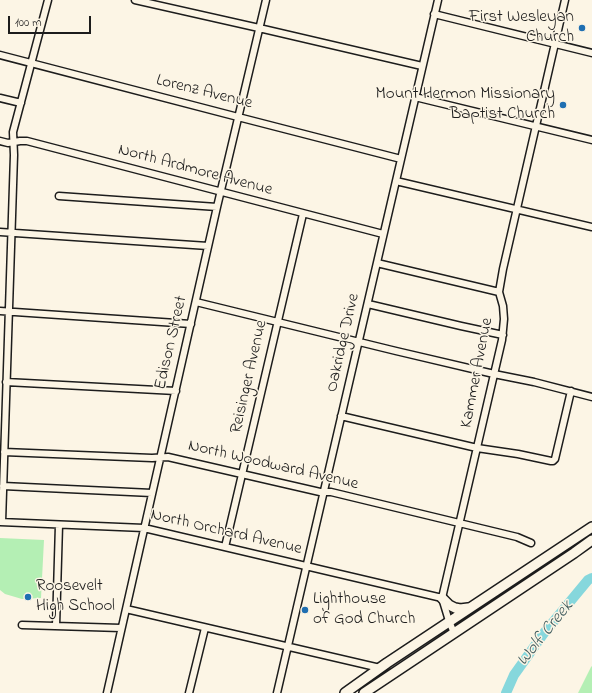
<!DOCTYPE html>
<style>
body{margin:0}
#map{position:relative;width:592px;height:693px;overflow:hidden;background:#fcf5e5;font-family:"Indie Flower",sans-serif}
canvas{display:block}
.scale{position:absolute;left:8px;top:16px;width:83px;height:18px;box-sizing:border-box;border:2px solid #1c1c1c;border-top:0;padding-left:5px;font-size:12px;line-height:14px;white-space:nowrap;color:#1c1c1c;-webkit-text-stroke:3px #fcf5e5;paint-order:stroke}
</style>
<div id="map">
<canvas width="592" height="693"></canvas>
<div class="scale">100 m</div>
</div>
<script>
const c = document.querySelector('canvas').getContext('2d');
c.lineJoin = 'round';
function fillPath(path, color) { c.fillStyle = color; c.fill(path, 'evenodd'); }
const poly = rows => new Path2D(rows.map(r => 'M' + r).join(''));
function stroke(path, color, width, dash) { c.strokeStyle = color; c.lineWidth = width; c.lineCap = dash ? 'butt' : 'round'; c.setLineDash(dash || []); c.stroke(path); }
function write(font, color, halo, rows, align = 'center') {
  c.font = font + ' "Indie Flower",sans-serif'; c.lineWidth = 3; c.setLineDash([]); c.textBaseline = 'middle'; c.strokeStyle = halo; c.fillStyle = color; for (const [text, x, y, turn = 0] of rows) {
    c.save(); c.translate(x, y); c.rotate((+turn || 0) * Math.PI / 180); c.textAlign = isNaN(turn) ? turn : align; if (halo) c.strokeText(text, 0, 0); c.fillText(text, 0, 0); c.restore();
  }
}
fillPath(poly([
 [0,538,44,540,41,598,22,599,5,594,0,590],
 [592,666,592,693,578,693,591,667]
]), '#b4efb4');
stroke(poly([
 [506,693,514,675,544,633,588,580,592,578]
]), '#86d7dc', 10);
const street = poly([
 [135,0,259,28,422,66],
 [434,14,592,53],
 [0,55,238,117,401,159],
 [415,97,592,140],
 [0,98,21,103],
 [0,141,8,143,20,141,27,141,383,234],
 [396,181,592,227],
 [59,196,217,207],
 [0,232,208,246],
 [377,263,499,292],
 [196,302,396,351,494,374,534,382,592,397],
 [368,304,461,326,503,335],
 [0,311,191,324],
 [6,382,176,391],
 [341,416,477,448,518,454,551,461,553,461,555,459,571,391],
 [4,452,152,458,168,457,320,492,331,492,517,537,531,543],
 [3,486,152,493],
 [0,522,144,528,442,598],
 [2,522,14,155,13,132,48,0],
 [225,547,303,214],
 [126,609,380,668],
 [22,625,121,628],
 [56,626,59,525],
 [454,633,449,621,442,598,502,340,504,319,503,306,499,292,503,269,565,0],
 [107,693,217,207,266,0],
 [189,693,205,628],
 [277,693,438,0]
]);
const secondary = poly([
 [442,598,449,605,455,608,460,609,468,608],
 [345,693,387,663,592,527],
 [364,693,574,553,592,540]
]);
stroke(street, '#1c1c1c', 9);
stroke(secondary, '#1c1c1c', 12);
stroke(street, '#fcf5e5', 6);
stroke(secondary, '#fcf5e5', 9);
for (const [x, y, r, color] of [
 [582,28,4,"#1f6fb2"],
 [563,105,4,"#1f6fb2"],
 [28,597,4,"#1f6fb2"],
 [305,610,4,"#1f6fb2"]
]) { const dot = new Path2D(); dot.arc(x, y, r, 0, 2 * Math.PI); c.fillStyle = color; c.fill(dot); stroke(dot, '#fcf5e5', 1.5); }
write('17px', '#1c1c1c', '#fcf5e5', [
 ["First Wesleyan",574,18],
 ["Church",574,38],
 ["Mount Hermon Missionary",555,95],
 ["Baptist Church",555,115],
 ["Roosevelt",36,587,"left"],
 ["High School",36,607,"left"],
 ["Lighthouse",313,600,"left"],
 ["of God Church",313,620,"left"]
], 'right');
write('17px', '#1c1c1c', '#fcf5e5', [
 ["Lorenz Avenue",204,93,14],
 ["North Ardmore Avenue",195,171,15],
 ["Edison Street",172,343,-77],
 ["Oakridge Drive",344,343,-77],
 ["Kammer Avenue",478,373,-79],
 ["Reisinger Avenue",250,377,-77],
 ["North Woodward Avenue",273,466,13],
 ["North Orchard Avenue",226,533,13]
]);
write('italic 18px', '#415d5f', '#fcf5e5', [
 ["Wolf Creek",546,634,-51]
]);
</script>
